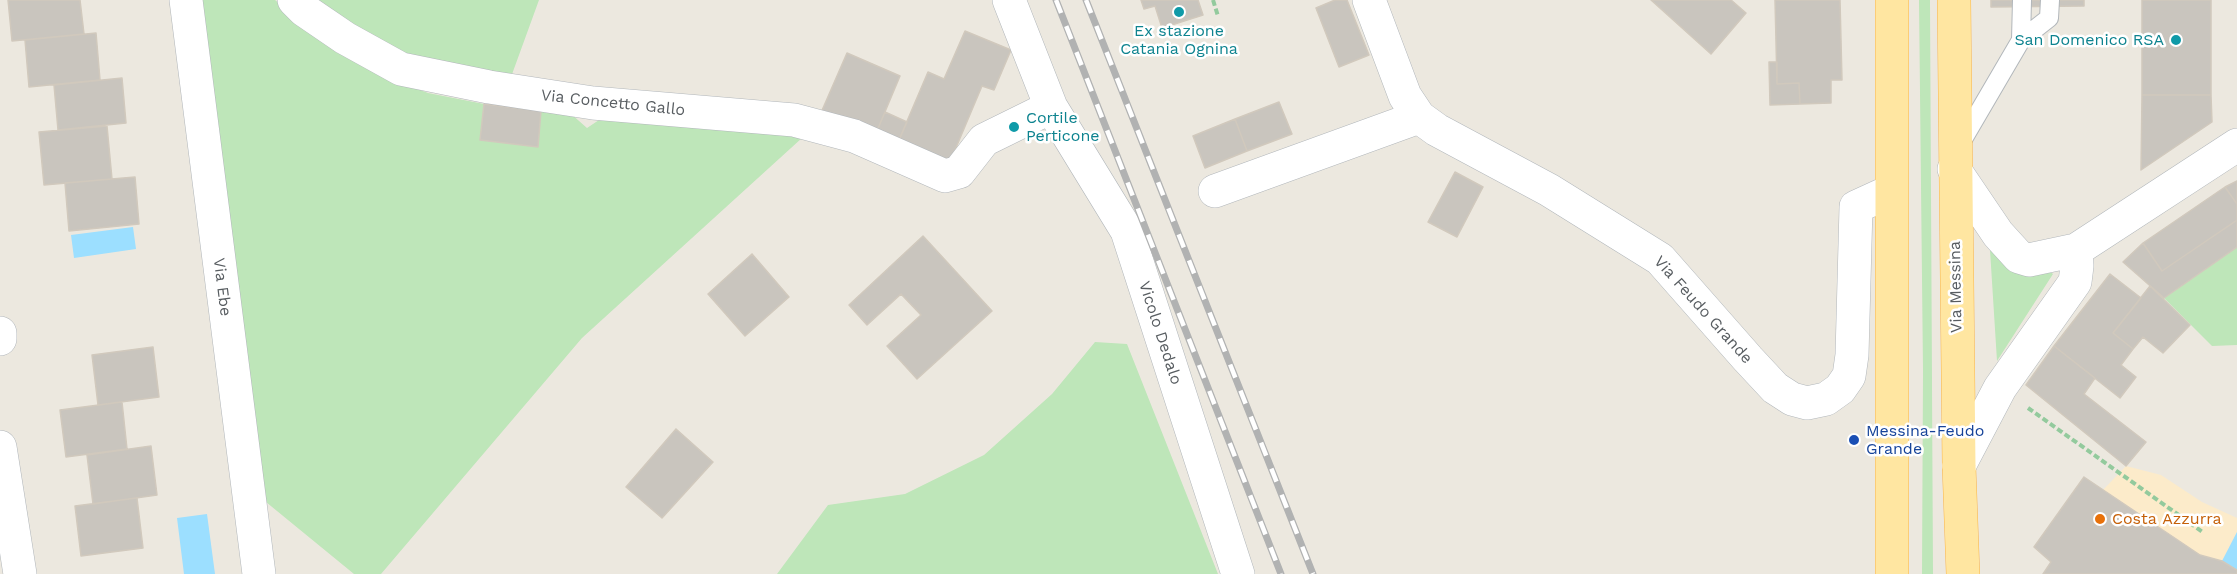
<!DOCTYPE html>
<style>
body{margin:0}
canvas{display:block;background:#ece8df}
</style>
<canvas width="2237" height="574"></canvas>
<script>
const c = document.querySelector('canvas').getContext('2d');
c.lineJoin = 'round';
function fillPath(path, color) { c.fillStyle = color; c.fill(path, 'evenodd'); }
const poly = rows => new Path2D(rows.map(r => 'M' + r).join(''));
function stroke(path, color, width, dash) { c.strokeStyle = color; c.lineWidth = width; c.lineCap = dash ? 'butt' : 'round'; c.setLineDash(dash || []); c.stroke(path); }
function write(font, color, halo, rows, align = 'center') {
  c.font = font + ' "Work Sans",sans-serif'; c.lineWidth = 5; c.setLineDash([]); c.textBaseline = 'middle'; c.strokeStyle = halo; c.fillStyle = color; for (const [text, x, y, turn = 0] of rows) {
    c.save(); c.translate(x, y); c.rotate((+turn || 0) * Math.PI / 180); c.textAlign = isNaN(turn) ? turn : align; if (halo) c.strokeText(text, 0, 0); c.fillText(text, 0, 0); c.restore();
  }
}
fillPath(poly([
 [201,0,275,0,327,42,372,71,428,93,484,104,480,140,538,146,541,111,570,113,587,128,605,116,762,128,802,138,582,338,381,574,354,574,266,502],
 [316,0,539,0,511,77,432,67,375,44],
 [1919,0,1930,0,1933,574,1922,574,1923,371],
 [2237,247,2237,345,2212,346,2164,298],
 [1990,250,2004,264,2048,270,2053,274,1997,361],
 [1095,342,1127,344,1218,574,777,574,828,505,905,494,984,455,1052,394]
]), '#bee6b9');
fillPath(poly([
 [2126,466,2161,475,2202,502,2237,518,2237,532,2222,561,2200,555,2103,490]
]), '#fcebca');
fillPath(poly([
 [133,227,136,249,74,258,71,235],
 [207,514,215,574,184,574,177,518],
 [2237,532,2237,570,2222,561]
]), '#9cdfff');
const building = poly([
 [8,0,80,0,84,34,12,41,8,0],
 [1141,0,1198,0,1203,15,1162,28,1155,6,1144,9,1141,0],
 [1335,0,1347,0,1369,55,1339,67,1316,8,1335,0],
 [1651,0,1731,0,1746,13,1711,54,1651,0],
 [1775,0,1840,0,1842,80,1831,80,1831,103,1800,104,1799,83,1777,84,1775,0],
 [1991,0,2084,0,2084,6,1991,7,1991,0],
 [2142,0,2211,0,2211,95,2142,95,2142,0],
 [965,31,1011,50,994,90,982,86,947,169,896,147,928,72,944,79,965,31],
 [96,33,100,80,29,87,25,40,96,33],
 [847,53,900,76,874,138,820,115,847,53],
 [1769,62,1777,62,1777,84,1799,83,1800,104,1770,105,1769,62],
 [122,78,126,123,58,130,54,85,122,78],
 [2142,95,2211,95,2212,122,2141,170,2142,95],
 [1279,102,1292,134,1247,151,1235,119,1279,102],
 [484,104,541,111,538,147,480,140,484,104],
 [885,112,907,122,896,147,874,138,885,112],
 [1235,119,1247,151,1205,168,1193,136,1235,119],
 [107,126,112,179,44,185,39,132,107,126],
 [1455,172,1483,187,1457,237,1428,222,1455,172],
 [135,177,139,224,69,231,65,183,135,177],
 [2237,181,2237,204,2225,187,2237,181],
 [2225,187,2237,204,2237,220,2162,271,2143,243,2225,187],
 [2237,220,2237,247,2164,298,2123,262,2143,243,2162,271,2237,220],
 [923,236,992,311,917,379,887,346,921,315,901,294,867,325,849,305,923,236],
 [752,254,789,297,745,336,708,294,752,254],
 [2110,274,2141,298,2113,333,2133,349,2121,365,2136,377,2120,398,2054,346,2110,274],
 [2150,286,2190,325,2163,353,2143,337,2133,349,2113,333,2150,286],
 [2054,346,2095,378,2084,394,2146,442,2126,466,2026,385,2054,346],
 [153,347,159,397,98,405,92,355,153,347],
 [122,402,127,449,66,457,60,410,122,402],
 [676,429,713,462,662,518,626,487,676,429],
 [151,446,157,495,93,504,87,455,151,446],
 [2084,477,2200,555,2222,561,2237,570,2237,574,2043,574,2051,562,2034,547,2084,477],
 [137,498,143,548,81,556,75,506,137,498]
]);
fillPath(building, '#c9c5be');
stroke(building, '#d1c9bd', 1.5);
const lane = poly([
 [2021,40,2049,18,2050,0],
 [1959,146,2021,40,2022,0]
]);
const street = poly([
 [186,0,259,574],
 [294,0,304,10,345,38,401,69,489,87,593,103,794,120,854,136,945,176,959,172,984,140,1051,107],
 [1009,0,1051,107,1127,231,1238,574],
 [1369,0,1405,96,1419,117,1437,130,1549,190,1660,259,1748,359,1775,388,1792,399,1807,403,1826,399,1840,389,1849,376,1852,355,1856,207,1891,191],
 [1954,169,1998,234,2019,257,2029,260,2076,250,2237,145],
 [1215,191,1419,117],
 [0,333,0,339],
 [0,447,20,574],
 [1959,466,2000,388,2075,282,2077,266,2076,250]
]);
const primary = poly([
 [1954,0,1959,466,1963,574],
 [1892,574,1892,0]
]);
stroke(lane, '#b2b7bb', 20);
stroke(street, '#b2b7bb', 34);
stroke(primary, '#f9b54b', 34);
stroke(poly([
 [1213,0,1218,16],
 [2028,408,2204,533]
]), '#93ca9d', 4, [6, 3]);
stroke(lane, '#fff', 18);
stroke(street, '#fff', 33);
stroke(primary, '#ffe6a1', 33);
const rail = poly([
 [1056,0,1281,574],
 [1086,0,1313,574]
]);
stroke(rail, '#b1b2b2', 7);
stroke(rail, '#fff', 4.5, [14]);
for (const [x, y, r, color] of [
 [1179,12,6,"#0f9aa8"],
 [2176,40,6,"#0f9aa8"],
 [1014,127,6,"#0f9aa8"],
 [1854,440,6,"#1a4fb4"],
 [2100,519,6,"#e8710a"]
]) { const dot = new Path2D(); dot.arc(x, y, r, 0, 2 * Math.PI); c.fillStyle = color; c.fill(dot); stroke(dot, '#fff', 2); }
write('16px', '#0d838f', '#fff', [
 ["Ex stazione",1179,31],
 ["Catania Ognina",1179,49],
 ["San Domenico RSA",2164,40,"right"],
 ["Cortile",1026,118,"left"],
 ["Perticone",1026,136,"left"]
]);
write('16px', '#585d61', '#fff', [
 ["Via Concetto Gallo",613,103,6],
 ["Via Ebe",222,287,83],
 ["Via Messina",1956,287,-91],
 ["Via Feudo Grande",1703,310,48],
 ["Vicolo Dedalo",1160,333,72]
]);
write('16px', '#164399', '#fff', [
 ["Messina-Feudo",1866,431],
 ["Grande",1866,449]
], 'left');
write('16px', '#c56008', '#fff', [
 ["Costa Azzurra",2112,519]
], 'left');
</script>
